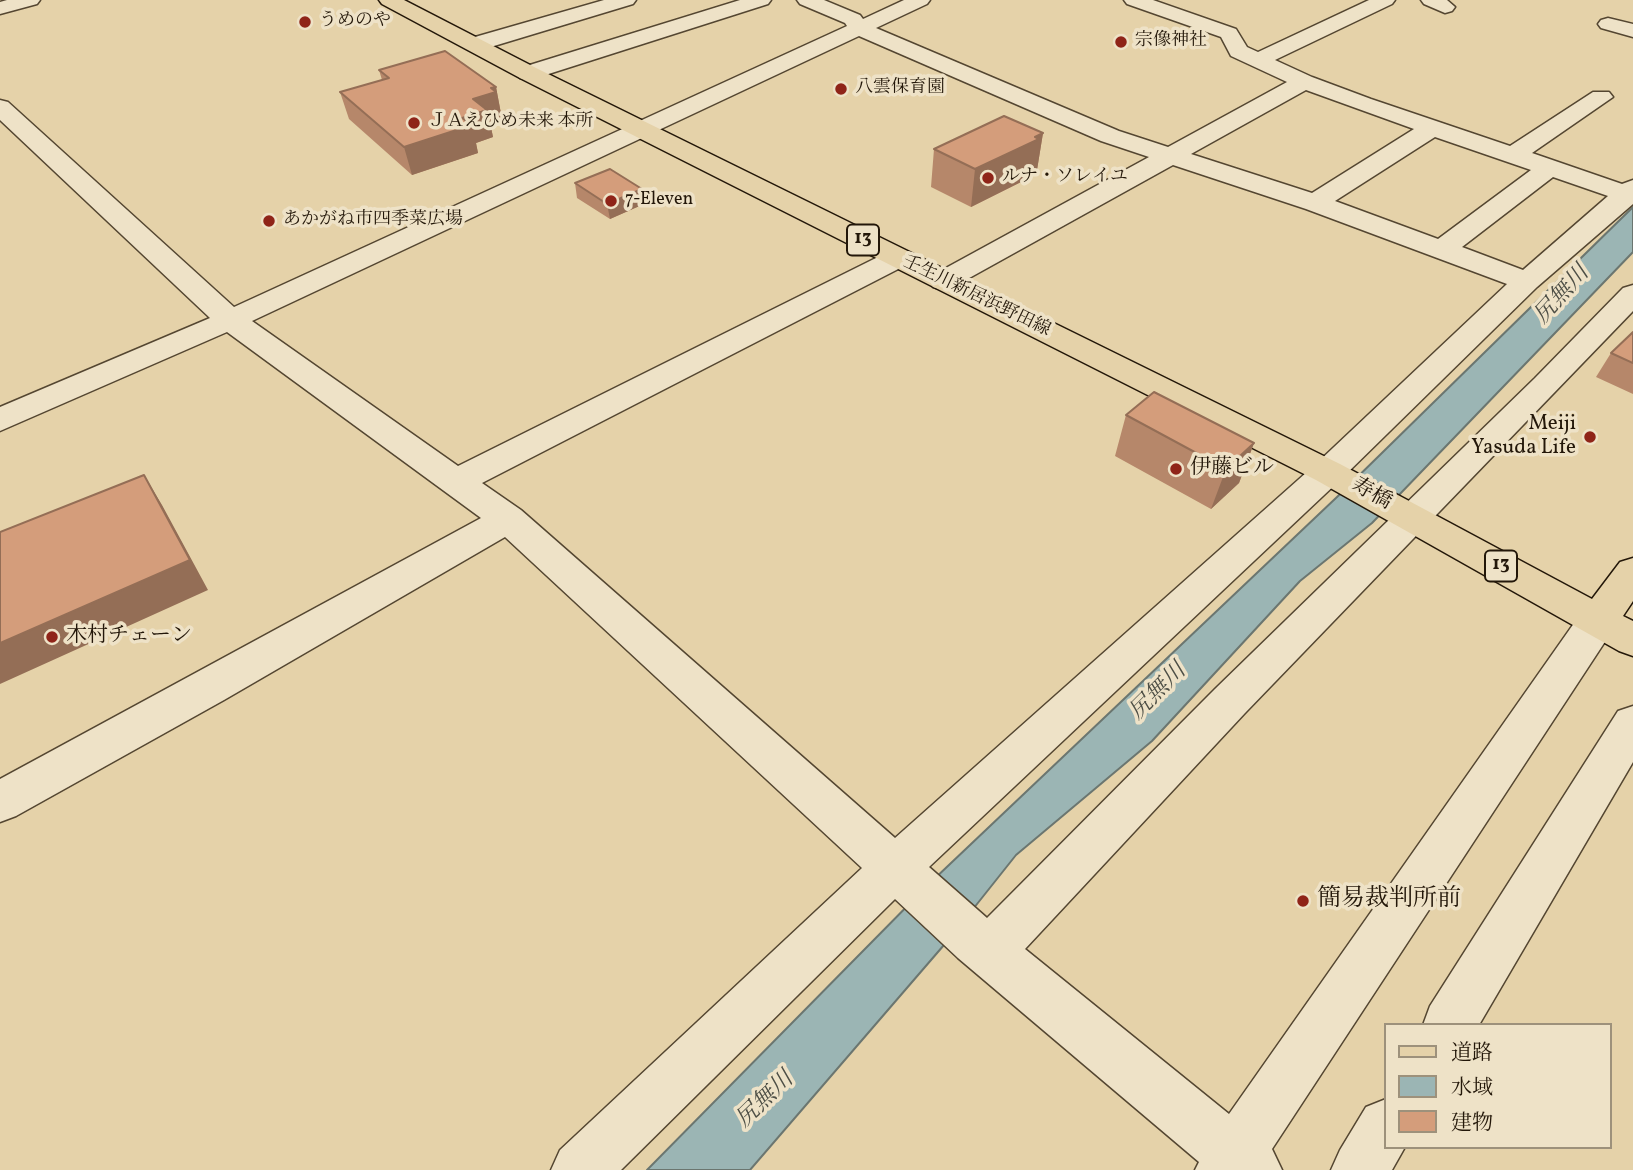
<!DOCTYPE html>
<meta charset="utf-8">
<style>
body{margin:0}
#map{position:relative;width:1633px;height:1170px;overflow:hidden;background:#e5d2a9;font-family:Vollkorn,"Noto Serif JP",serif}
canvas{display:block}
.legend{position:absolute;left:1384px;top:1023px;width:228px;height:126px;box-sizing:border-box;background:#eee2c7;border:2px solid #9d917b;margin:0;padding:9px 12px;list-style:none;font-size:21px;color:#231709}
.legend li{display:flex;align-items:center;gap:14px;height:35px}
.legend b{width:35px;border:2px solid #9d917b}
</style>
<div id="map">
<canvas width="1633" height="1170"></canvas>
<ul class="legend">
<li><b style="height:9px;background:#e5d2a9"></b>道路</li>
<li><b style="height:19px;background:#9bb5b4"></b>水域</li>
<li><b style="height:19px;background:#d49d7b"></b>建物</li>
</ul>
</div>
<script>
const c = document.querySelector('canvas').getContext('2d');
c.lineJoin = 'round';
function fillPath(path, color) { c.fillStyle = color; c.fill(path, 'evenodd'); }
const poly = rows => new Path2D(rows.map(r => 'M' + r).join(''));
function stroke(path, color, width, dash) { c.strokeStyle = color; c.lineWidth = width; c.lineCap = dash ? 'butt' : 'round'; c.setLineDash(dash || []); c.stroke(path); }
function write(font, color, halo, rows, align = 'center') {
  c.font = font + ' Vollkorn,"Noto Serif JP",serif'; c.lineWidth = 7; c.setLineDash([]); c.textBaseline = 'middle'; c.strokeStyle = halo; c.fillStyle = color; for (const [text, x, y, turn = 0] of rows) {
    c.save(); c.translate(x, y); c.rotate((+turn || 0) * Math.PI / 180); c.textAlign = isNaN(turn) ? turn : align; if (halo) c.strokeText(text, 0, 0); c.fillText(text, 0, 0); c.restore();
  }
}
const water = poly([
 [1633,207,1633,252,1372,523,1300,581,1152,741,1016,855,950,938,750,1170,647,1170,931,882,1337,497,1633,207]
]);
fillPath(water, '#9bb5b4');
stroke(water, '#6b7670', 2);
const minor = poly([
 [7,0,40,0,37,4,0,14,0,2,7,0],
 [604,0,636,0,633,4,484,49,468,49,465,44,468,39,604,0],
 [740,0,771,0,768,4,536,78,528,80,520,78,517,73,520,68,740,0],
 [797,0,824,0,860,15,863,19,904,0,930,0,927,4,876,28,1119,131,1168,147,1287,82,1231,56,1221,37,1127,4,1124,0,1153,0,1236,29,1247,47,1258,52,1369,0,1395,0,1392,4,1275,60,1312,77,1371,99,1510,146,1593,92,1609,92,1613,97,1532,153,1622,184,1633,180,1633,204,1537,287,1340,480,929,867,987,918,1215,689,1535,378,1623,288,1633,285,1633,311,1245,713,1025,949,1229,1114,1584,609,1598,605,1612,609,1618,620,1612,631,1272,1149,1282,1170,1195,1170,1199,1162,958,958,895,899,621,1170,551,1170,560,1150,862,868,505,537,224,700,16,816,0,822,0,779,481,518,227,332,0,431,0,407,210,318,0,120,0,100,8,102,234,307,847,26,845,23,800,4,797,0],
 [859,36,1101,141,1149,157,933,275,929,281,933,287,943,290,953,287,1173,165,1306,209,1507,284,1316,464,895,838,521,510,482,483,908,264,912,258,908,252,898,250,888,252,458,466,252,321,859,36],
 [1306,90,1414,129,1312,193,1191,154,1306,90],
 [1435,137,1531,170,1438,239,1335,201,1435,137],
 [1553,177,1608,196,1523,270,1462,247,1553,177],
 [1421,0,1447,0,1455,7,1452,11,1445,13,1424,4,1421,0],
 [1608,18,1633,24,1633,37,1601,28,1598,24,1601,20,1608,18],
 [1633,706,1633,762,1479,1025,1423,1025,1430,1006,1618,711,1633,706],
 [1386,1099,1386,1147,1405,1147,1392,1170,1331,1170,1340,1150,1366,1107,1386,1099]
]);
const major = poly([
 [379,0,404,0,536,68,1340,464,1592,599,1620,562,1633,558,1633,601,1623,616,1633,621,1633,656,1619,651,1316,480,520,78,382,4,379,0]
]);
stroke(minor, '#544631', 3);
stroke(major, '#231709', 3);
fillPath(minor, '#eee2c7');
fillPath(major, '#e5d2a9');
fillPath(poly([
 [379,70,496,87,502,119,490,123,493,137,476,143,478,153,412,175,349,119,340,92,382,80],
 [1043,133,1037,170,1034,172,1033,176,971,207,931,187,934,149],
 [575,183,644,204,610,219,577,198],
 [1633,332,1633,394,1596,377,1611,353],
 [1126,415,1254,443,1239,483,1211,509,1115,456]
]), '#b6876a');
fillPath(poly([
 [496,87,502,119,490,123,493,137,476,143,478,153,412,175,404,147,473,99,491,88],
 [1043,133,1037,170,1034,172,1033,176,971,207,975,169],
 [642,189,644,204,610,219,607,204],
 [1254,443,1239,483,1211,509,1226,469],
 [144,475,162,505,208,590,0,684,0,643]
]), '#946e56');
const building = poly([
 [445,51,496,87,491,88,496,92,473,99,487,110,462,118,472,125,404,147,340,92,389,78,379,70,445,51],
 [1004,116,1043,133,1035,137,1039,139,975,169,934,149,1004,116],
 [610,169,642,189,607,204,575,183,610,169],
 [1633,332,1633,363,1611,353,1633,332],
 [1154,392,1254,443,1226,469,1126,415,1154,392],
 [144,475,190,560,0,643,0,532,144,475]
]);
fillPath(building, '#d49d7b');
stroke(building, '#946e56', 2);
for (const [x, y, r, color] of [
 [305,22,7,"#8f2418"],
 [1121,42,7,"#8f2418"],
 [841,89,7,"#8f2418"],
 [414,123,7,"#8f2418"],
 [988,178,7,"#8f2418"],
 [611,201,7,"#8f2418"],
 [269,221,7,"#8f2418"],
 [1590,437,7,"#8f2418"],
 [1176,469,7,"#8f2418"],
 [52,637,7,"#8f2418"],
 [1303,901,7,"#8f2418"]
]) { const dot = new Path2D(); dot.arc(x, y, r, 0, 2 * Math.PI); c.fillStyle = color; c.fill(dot); stroke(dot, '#eee2c7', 2.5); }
write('18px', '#231709', '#eee2c7', [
 ["うめのや",319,22],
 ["宗像神社",1135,42],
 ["八雲保育園",855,89],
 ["ＪＡえひめ未来 本所",428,123],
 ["ルナ・ソレイユ",1002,178],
 ["7-Eleven",625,201],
 ["あかがね市四季菜広場",283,221]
], 'left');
write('18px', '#231709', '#eee2c7', [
 ["壬生川新居浜野田線",976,297,26]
]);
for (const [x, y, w] of [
 [863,240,32],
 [1501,566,32]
]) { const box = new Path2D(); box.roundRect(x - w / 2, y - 15.5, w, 31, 5); c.fillStyle = '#eee2c7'; c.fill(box); stroke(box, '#231709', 2); }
write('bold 19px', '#231709', null, [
 ["13",863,240],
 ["13",1501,566]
]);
write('21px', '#231709', '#eee2c7', [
 ["Meiji",1576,425,"right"],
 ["Yasuda Life",1576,449,"right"],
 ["伊藤ビル",1190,469],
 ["木村チェーン",66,637]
], 'left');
write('21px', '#231709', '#eee2c7', [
 ["寿橋",1371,495,29]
]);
write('italic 23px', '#4d4e45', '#eee2c7', [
 ["尻無川",1563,296,-48],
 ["尻無川",1159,693,-45],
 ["尻無川",766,1101,-44]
]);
write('24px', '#231709', '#eee2c7', [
 ["簡易裁判所前",1317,901]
], 'left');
</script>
